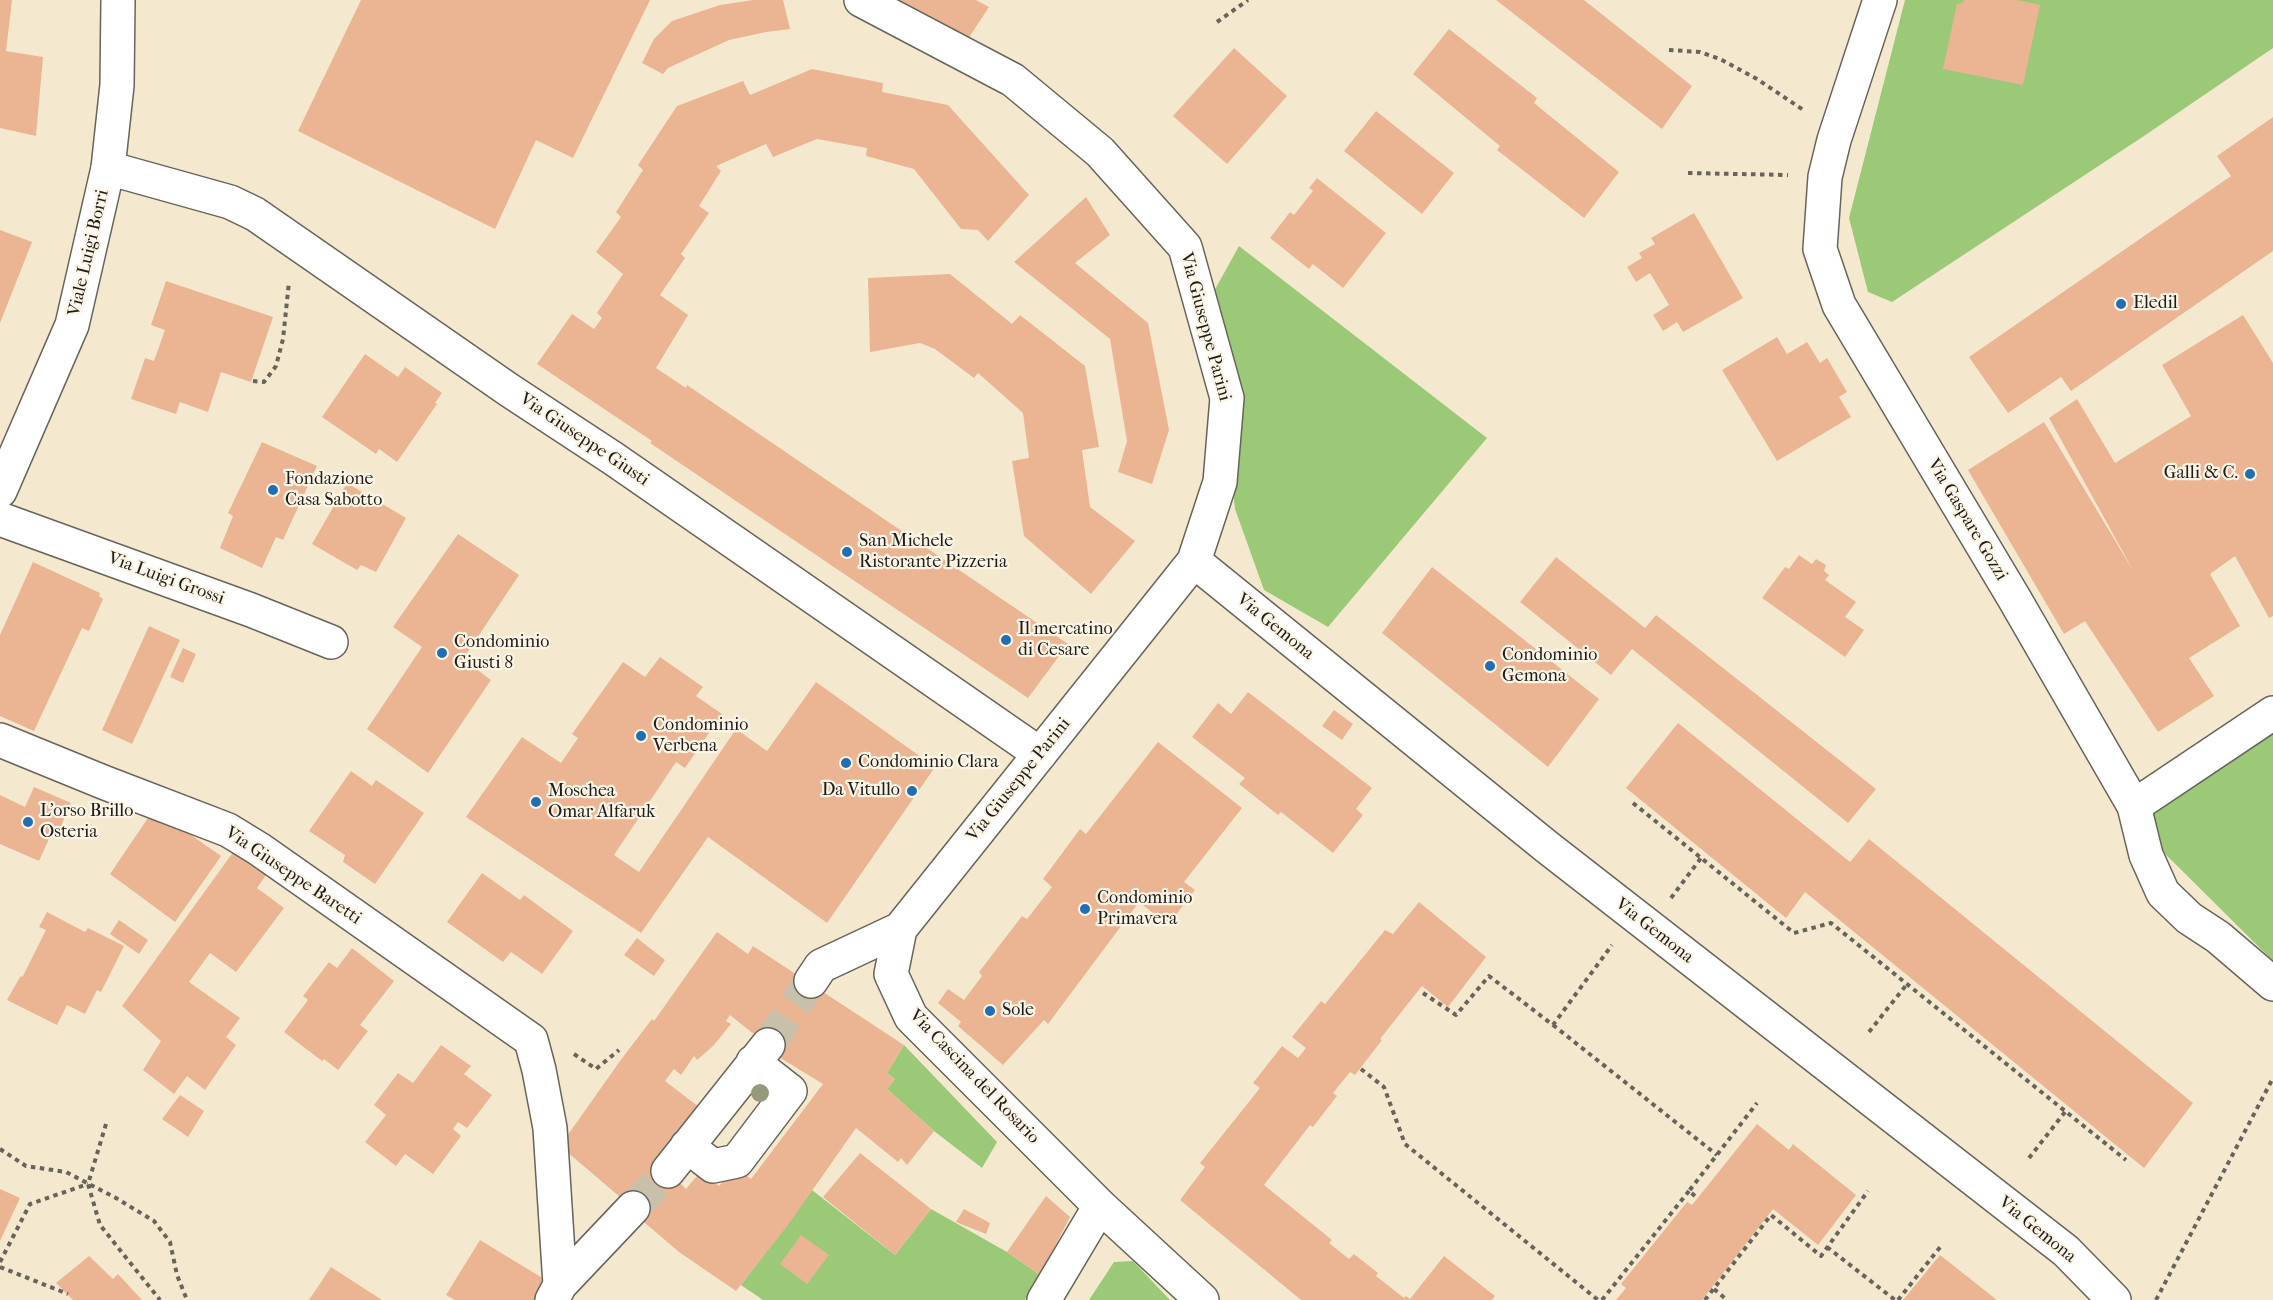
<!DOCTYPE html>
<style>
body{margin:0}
canvas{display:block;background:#f4e9cf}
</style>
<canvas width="2273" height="1300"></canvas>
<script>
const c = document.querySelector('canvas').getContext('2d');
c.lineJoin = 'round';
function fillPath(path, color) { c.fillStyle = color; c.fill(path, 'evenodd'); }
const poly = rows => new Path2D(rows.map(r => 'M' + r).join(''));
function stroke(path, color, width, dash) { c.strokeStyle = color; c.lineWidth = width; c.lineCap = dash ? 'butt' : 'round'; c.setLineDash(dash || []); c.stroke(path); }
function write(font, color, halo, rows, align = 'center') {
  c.font = font + ' "IM FELL French Canon",serif'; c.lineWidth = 4.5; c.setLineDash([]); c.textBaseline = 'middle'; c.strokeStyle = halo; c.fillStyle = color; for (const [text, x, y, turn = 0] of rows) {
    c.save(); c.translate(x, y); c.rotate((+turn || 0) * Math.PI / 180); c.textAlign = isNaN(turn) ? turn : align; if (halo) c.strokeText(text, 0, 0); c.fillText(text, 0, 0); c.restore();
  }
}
fillPath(poly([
 [1905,0,2273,0,2273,48,2144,136,1892,302,1868,292,1849,218],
 [1239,246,1487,438,1328,627,1264,590,1235,509,1213,293],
 [2273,734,2273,961,2133,822],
 [904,1045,997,1142,982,1168,934,1131,887,1089,895,1079,887,1073],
 [812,1190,895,1255,931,1209,1007,1252,1040,1275,1025,1300,763,1300,741,1285],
 [1133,1261,1170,1300,1089,1300,1114,1262]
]), '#9bc978');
fillPath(poly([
 [0,0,12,0,6,51,43,57,36,136,0,128],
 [361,0,650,0,573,158,536,140,495,229,298,131],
 [753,0,783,0,790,29,766,32,729,40,668,68,663,74,642,63,654,39,672,21,720,5],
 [884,0,976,0,989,7,966,42],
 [1496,0,1584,0,1692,86,1662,129],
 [1964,0,2017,0,2040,5,2023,85,1943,69,1957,4,1963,3],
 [1449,29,1537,98,1534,103,1619,172,1584,218,1497,150,1500,146,1413,74],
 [1234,48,1287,96,1227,164,1173,116],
 [812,69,883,83,882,92,948,105,1029,195,988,241,978,230,961,229,914,169,866,156,867,148,817,139,773,157,766,144,716,166,721,171,699,206,709,213,681,254,685,258,660,295,688,315,656,368,686,388,687,385,1068,644,1028,698,650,443,652,441,537,364,572,314,594,329,602,318,597,313,623,274,596,252,621,217,616,212,643,170,638,165,677,106,743,81,750,95],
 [1376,111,1454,173,1422,214,1344,151],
 [2273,117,2273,251,2071,391,2061,377,2008,413,1969,357,2231,176,2217,156],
 [1317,178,1386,233,1343,288,1313,264,1309,269,1270,238,1290,212,1294,215,1313,191,1309,188],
 [1086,197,1110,235,1075,263,1148,323,1169,430,1152,484,1118,472,1127,441,1110,339,1014,262],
 [1694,213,1743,298,1683,332,1677,322,1663,331,1653,315,1669,305,1650,273,1636,282,1627,267,1642,258,1639,253,1655,244,1651,238],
 [0,230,32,242,0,323],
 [950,274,1012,324,1020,315,1085,366,1099,447,1082,450,1090,507,1135,541,1091,594,1024,536,1012,461,1029,458,1023,413,978,373,974,378,935,349,920,343,870,352,868,278],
 [166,281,273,317,251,382,221,372,208,412,180,402,176,414,131,399,145,358,154,361,165,330,151,325],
 [2243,315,2273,363,2273,616,2269,618,2235,556,2210,574,2240,626,2189,658,2214,696,2158,732,2085,621,2064,634,1968,470,2044,422,2134,572,2049,418,2077,399,2115,463,2191,416,2162,365],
 [1777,337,1787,354,1807,342,1820,363,1827,358,1847,392,1839,397,1851,417,1777,461,1722,370],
 [365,354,398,377,405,367,442,393,435,403,437,404,397,462,379,449,376,454,322,417],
 [262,442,317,466,283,540,276,537,262,568,220,548,233,516,228,513],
 [347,483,406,518,376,572,361,565,357,570,312,544],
 [458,534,519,575,463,659,491,680,428,773,367,729,422,647,393,627],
 [1799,555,1812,564,1816,559,1826,565,1824,571,1829,575,1825,580,1856,602,1845,617,1864,630,1845,657,1762,598,1785,567,1789,569],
 [1556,557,1645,628,1656,615,1876,789,1848,823,1632,649,1611,675,1520,602],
 [33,562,100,593,99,596,103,599,89,631,82,628,34,731,0,716,0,635],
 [1432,567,1599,699,1548,767,1382,633],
 [149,626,180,640,132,744,102,730],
 [183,648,196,654,183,683,170,677],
 [660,657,703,687,696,696,722,714,685,768,676,762,614,855,639,872,736,729,767,751,816,682,935,767,827,923,708,837,641,933,466,817,522,737,561,763,578,738,572,734,623,662,645,677],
 [1248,692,1372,788,1356,809,1363,815,1333,853,1281,812,1278,815,1239,784,1245,778,1192,737,1218,703,1231,714],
 [1334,710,1353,724,1342,740,1322,726],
 [1678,723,1850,862,1869,839,2193,1103,2144,1168,1805,892,1786,918,1626,788],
 [1158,742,1242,808,1184,882,1195,890,1168,925,1139,902,1048,1024,1044,1020,1003,1065,958,1026,961,1022,938,1003,948,989,964,1000,982,976,979,972,1022,916,1027,919,1052,887,1043,879,1080,829,1086,834],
 [351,771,372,786,376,780,424,813,375,884,343,862,345,855,309,831],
 [34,787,71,803,58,833,52,832,39,861,0,844,0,795,25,807],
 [154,809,221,856,175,922,110,874],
 [239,844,271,868,257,888,284,908,236,972,210,953,189,982,240,1018,226,1037,236,1045,205,1090,187,1076,174,1094,143,1070,161,1041,122,1006],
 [482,873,520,900,524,895,573,931,542,974,511,952,503,962,447,922],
 [1419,902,1486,957,1448,1007,1422,986,1380,1039,1382,1040,1355,1075,1350,1072,1333,1093,1337,1096,1313,1127,1310,1125,1264,1185,1332,1240,1329,1243,1349,1259,1354,1254,1378,1273,1376,1276,1404,1298,1406,1296,1410,1299,1444,1256,1495,1296,1492,1300,1301,1300,1180,1200,1205,1167,1200,1163,1260,1088,1253,1083,1282,1046,1298,1058,1306,1048,1292,1037,1321,1001,1325,1004,1385,930,1393,934],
 [47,912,85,932,88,928,124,946,101,992,97,990,85,1014,67,1005,57,1025,7,1000,20,977,23,976,46,930,39,927],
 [119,920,148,940,139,954,110,934],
 [717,932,748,954,753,946,904,1045,887,1073,895,1079,887,1089,934,1131,907,1165,901,1158,898,1162,856,1128,788,1225,736,1291,679,1252,638,1217,633,1208,560,1146,620,1061,652,1019,654,1021],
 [730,1015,751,1032,760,1037,782,1059,823,1084,751,1179,736,1168,719,1186,700,1172,686,1189,659,1162,699,1107,665,1081,674,1069,681,1075,694,1056,697,1060,713,1046,731,1024,726,1021],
 [637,938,665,960,654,976,624,955],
 [352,948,394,981,360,1025,368,1031,338,1070,324,1059,322,1061,284,1032,308,1000,303,996,329,962,337,968],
 [441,1045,471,1066,464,1074,492,1095,467,1128,458,1122,453,1129,461,1136,433,1174,405,1154,396,1166,365,1142,386,1115,374,1105,398,1073,413,1083],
 [180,1095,204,1111,188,1137,162,1119],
 [1757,1124,1789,1150,1793,1144,1856,1195,1818,1245,1773,1209,1702,1300,1616,1300,1626,1288,1621,1284,1687,1202,1692,1205],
 [860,1153,931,1209,895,1255,823,1197],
 [0,1189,20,1198,0,1241],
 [1046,1196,1070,1217,1040,1275,1007,1252],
 [964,1209,990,1223,986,1234,956,1222],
 [801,1235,829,1255,807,1284,780,1264],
 [480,1240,549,1282,540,1300,455,1300,446,1295],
 [1940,1255,1997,1300,1903,1300],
 [89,1256,113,1279,118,1274,142,1300,73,1300,56,1283],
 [331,1267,382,1300,309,1300]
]), '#ebb594');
stroke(poly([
 [768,1045,811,981],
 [633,1208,668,1171]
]), '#c9c0ab', 33, [33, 16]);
const minor = poly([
 [1880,0,1834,140,1825,177,1820,249,1839,305,2014,598,2134,806,2146,855,2163,893,2189,918,2218,937,2273,984],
 [108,168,230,202,255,214,509,390,614,459,1040,754],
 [0,519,251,610,331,642],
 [1194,561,1547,847,2066,1251,2114,1300],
 [0,740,103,782,228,830,259,849,531,1040,539,1070,550,1128,560,1285,552,1300],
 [2134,806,2273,713],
 [900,929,891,974,911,1017,1100,1206,1202,1300],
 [811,981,821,966,900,929,1194,561,1220,482,1227,398,1185,247,1100,152,1013,80,861,0],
 [687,1146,713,1166,737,1161,790,1091,753,1062],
 [668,1171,768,1045],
 [560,1285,633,1208],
 [1044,1300,1100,1206]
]);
const secondary = poly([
 [0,491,72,325,108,168,117,85,118,0]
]);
stroke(minor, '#68645b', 36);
stroke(secondary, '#68645b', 36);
stroke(poly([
 [1217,22,1248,0],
 [1669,50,1700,52,1720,59,1757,79,1805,111],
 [1688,173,1788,175],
 [253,381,264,382,276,366,283,339,289,282],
 [1633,803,1794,933,1831,923,2126,1160],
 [1671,898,1701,858],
 [1423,993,1456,1015,1489,976,1553,1025,1612,945],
 [1553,1025,1717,1155],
 [1869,1032,1907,984],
 [574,1054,596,1069,619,1050],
 [1361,1069,1384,1087,1405,1144,1598,1300],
 [106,1124,88,1184,100,1225,160,1300],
 [0,1149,26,1166,66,1172,116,1198,154,1221,170,1242,177,1275,187,1300],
 [2029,1158,2065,1112],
 [1695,1196,1689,1191,1757,1103],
 [1827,1247,1895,1300],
 [0,1262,30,1204,88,1184],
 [0,1267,68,1294],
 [1714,1289,1727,1300],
 [1602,1300,1689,1191],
 [1705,1300,1771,1215,1821,1256,1868,1191],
 [1898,1300,1941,1246],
 [2156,1300,2273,1078]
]), '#68645b', 4, [4.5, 4.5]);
stroke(minor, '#fff', 33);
stroke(secondary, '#fff', 33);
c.fillStyle = '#959a7e';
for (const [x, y] of [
 [760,1093]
]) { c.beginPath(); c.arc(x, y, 9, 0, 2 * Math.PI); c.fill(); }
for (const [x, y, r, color] of [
 [2121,304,6,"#1f6fb2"],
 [2250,474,6,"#1f6fb2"],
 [273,490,6,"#1f6fb2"],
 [847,552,6,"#1f6fb2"],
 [1006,640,6,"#1f6fb2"],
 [442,653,6,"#1f6fb2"],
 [1490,666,6,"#1f6fb2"],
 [641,736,6,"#1f6fb2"],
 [846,763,6,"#1f6fb2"],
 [912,791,6,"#1f6fb2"],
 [536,802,6,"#1f6fb2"],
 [28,822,6,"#1f6fb2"],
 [1085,909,6,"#1f6fb2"],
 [990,1011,6,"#1f6fb2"]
]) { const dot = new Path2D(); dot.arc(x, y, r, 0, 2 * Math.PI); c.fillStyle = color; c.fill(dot); stroke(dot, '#fcf5e5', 2); }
write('18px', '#1c1c1c', '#fcf5e5', [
 ["Viale Luigi Borri",89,253,-77],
 ["Via Giuseppe Parini",1205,327,75],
 ["Via Giuseppe Giusti",584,440,34],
 ["Via Gaspare Gozzi",1967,520,59],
 ["Via Luigi Grossi",166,579,20],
 ["Via Gemona",1275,627,39],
 ["Via Giuseppe Parini",1019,780,-51],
 ["Via Giuseppe Baretti",293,876,34],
 ["Via Gemona",1654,931,38],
 ["Via Cascina del Rosario",974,1077,46],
 ["Via Gemona",2037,1230,39]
]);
write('18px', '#1c1c1c', '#fcf5e5', [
 ["Eledil",2133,304],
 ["Galli & C.",2238,474,"right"],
 ["Fondazione",285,480],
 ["Casa Sabotto",285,501],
 ["San Michele",859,542],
 ["Ristorante Pizzeria",859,563],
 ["Il mercatino",1018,630],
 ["di Cesare",1018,651],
 ["Condominio",454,643],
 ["Giusti 8",454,664],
 ["Condominio",1502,656],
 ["Gemona",1502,677],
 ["Condominio",653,726],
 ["Verbena",653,747],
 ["Condominio Clara",858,763],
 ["Da Vitullo",900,791,"right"],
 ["Moschea",548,792],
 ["Omar Alfaruk",548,813],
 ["L'orso Brillo",40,812],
 ["Osteria",40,833],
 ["Condominio",1097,899],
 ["Primavera",1097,920],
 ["Sole",1002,1011]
], 'left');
</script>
